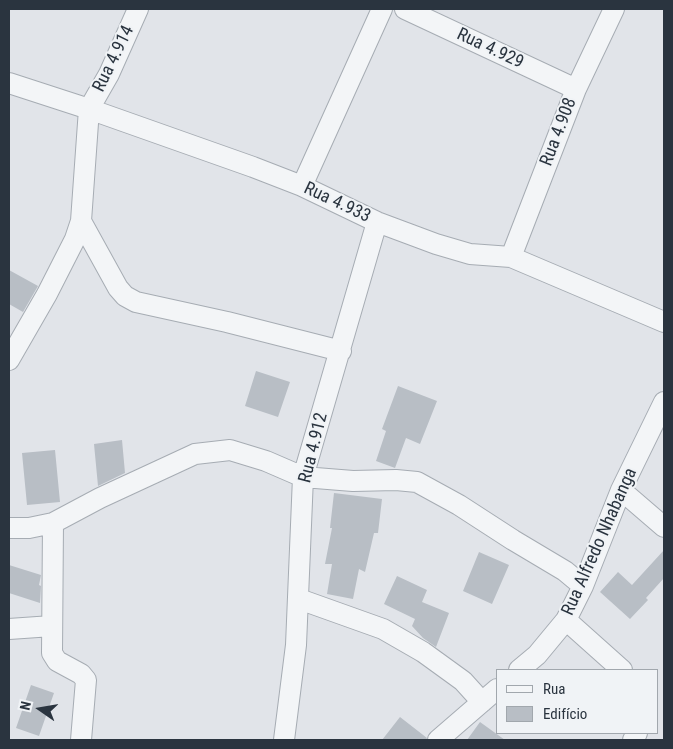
<!DOCTYPE html>
<meta charset="utf-8">
<style>
body{margin:0}
#map{position:relative;width:673px;height:749px;overflow:hidden;background:#e1e4e9;font-family:"Roboto Condensed",sans-serif}
canvas{display:block}
.frame{position:absolute;inset:0;border:10px solid #2a343f;pointer-events:none}
.legend{position:absolute;left:496px;top:669px;width:162px;height:65px;box-sizing:border-box;background:#f0f3f6;border:1px solid #a1a7ad;margin:0;padding:6px 9px;list-style:none;font-size:15px;color:#2a343f}
.legend li{display:flex;align-items:center;gap:10px;height:25px}
.legend b{width:25px;border:1px solid #a1a7ad}
.north{position:absolute;left:15px;top:684px;width:50px;height:50px;-webkit-text-stroke:4px #f0f3f6;paint-order:stroke;rotate:283deg;font-size:14px;font-weight:700;line-height:20px;text-align:center;color:#2a343f}
.north::after{content:'';display:block;margin:auto;width:18px;height:22px;background:#2a343f;clip-path:polygon(50% 0,100% 100%,50% 72%,0 100%)}
</style>
<div id="map">
<canvas width="673" height="749"></canvas>
<div class="frame"></div>
<ul class="legend">
<li><b style="height:6px;background:#f3f5f7"></b>Rua</li>
<li><b style="height:14px;background:#b8bec5"></b>Edifício</li>
</ul>
<div class="north">N</div>
</div>
<script>
const c = document.querySelector('canvas').getContext('2d');
c.lineJoin = 'round';
function fillPath(path, color) { c.fillStyle = color; c.fill(path, 'evenodd'); }
const poly = rows => new Path2D(rows.map(r => 'M' + r).join(''));
function stroke(path, color, width, dash) { c.strokeStyle = color; c.lineWidth = width; c.lineCap = dash ? 'butt' : 'round'; c.setLineDash(dash || []); c.stroke(path); }
function write(font, color, halo, rows, align = 'center') {
  c.font = font + ' "Roboto Condensed",sans-serif'; c.lineWidth = 4; c.setLineDash([]); c.textBaseline = 'middle'; c.strokeStyle = halo; c.fillStyle = color; for (const [text, x, y, turn = 0] of rows) {
    c.save(); c.translate(x, y); c.rotate((+turn || 0) * Math.PI / 180); c.textAlign = isNaN(turn) ? turn : align; if (halo) c.strokeText(text, 0, 0); c.fillText(text, 0, 0); c.restore();
  }
}
fillPath(poly([
 [9,270,38,286,23,312,9,304],
 [256,371,290,382,278,417,245,406],
 [398,386,437,401,420,444,406,438,395,468,376,461,386,431,382,429],
 [122,440,125,473,98,486,94,444],
 [55,450,60,502,27,505,22,453],
 [334,493,382,499,378,533,374,533,365,572,359,569,353,599,327,594,332,564,325,564,332,528,330,528],
 [664,550,664,578,646,598,648,600,630,619,600,592,618,572,632,585],
 [479,552,509,565,492,604,463,591],
 [9,565,41,575,39,585,41,586,40,603,9,593],
 [397,576,427,590,422,602,449,613,436,647,423,638,412,626,415,619,384,604],
 [31,685,54,693,39,736,16,728],
 [400,717,427,738,426,740,382,740],
 [480,722,505,740,467,740]
]), '#b8bec5');
const minor = poly([
 [405,9,576,89],
 [9,83,89,109,253,167,302,186,377,222,436,244,470,254,511,257,664,322],
 [302,186,382,9],
 [81,221,118,288,125,296,136,302,227,322,341,351],
 [511,257,576,89,614,9],
 [9,360,47,294,75,239,81,221,89,109,109,74,138,9],
 [621,490,664,527],
 [53,523,52,653,57,661,81,674,86,680,81,740],
 [9,528,29,528,53,523,100,498,195,454,230,450,266,461,303,477,353,481,396,480,417,482,459,505,513,540,565,571,583,586],
 [299,599,383,629,423,652,463,681,482,702],
 [566,620,622,670],
 [9,629,52,626],
 [519,670,537,655,566,620,583,586,621,490,664,402],
 [284,740,296,645,303,477,377,222],
 [438,740,497,689],
 [633,740,637,733]
]);
stroke(minor, '#a6acb3', 22);
stroke(minor, '#f3f5f7', 20);
write('18px', '#2a343f', '#f0f3f6', [
 ["Rua 4.929",490,49,25],
 ["Rua 4.914",114,59,-64],
 ["Rua 4.908",559,132,-69],
 ["Rua 4.933",337,203,25],
 ["Rua 4.912",314,448,-76],
 ["Rua Alfredo Nhabanga",600,542,-66]
]);
</script>
